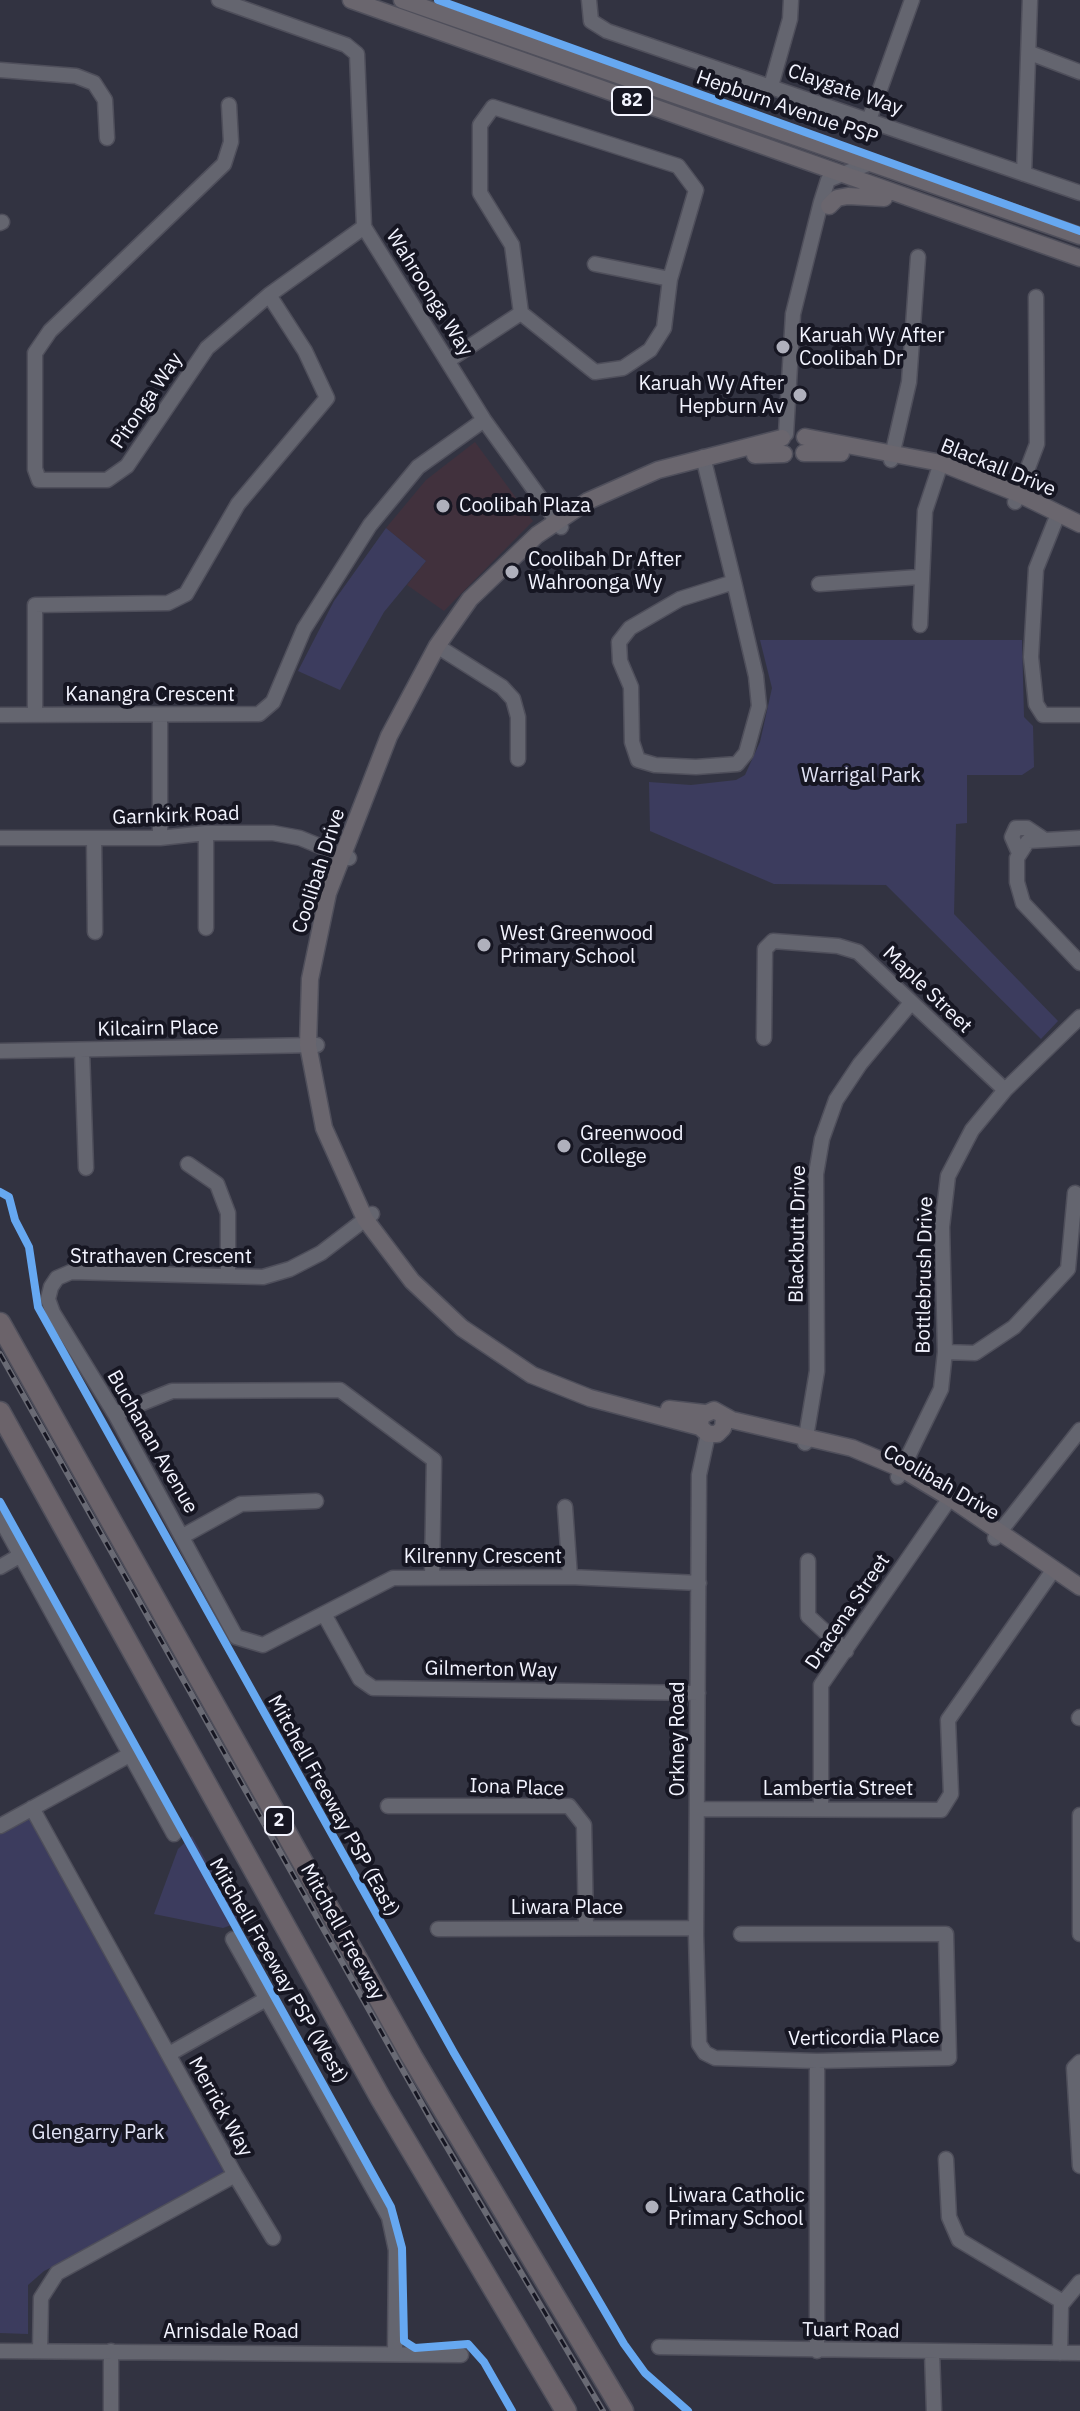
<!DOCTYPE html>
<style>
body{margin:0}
canvas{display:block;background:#323341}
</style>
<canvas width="1080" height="2411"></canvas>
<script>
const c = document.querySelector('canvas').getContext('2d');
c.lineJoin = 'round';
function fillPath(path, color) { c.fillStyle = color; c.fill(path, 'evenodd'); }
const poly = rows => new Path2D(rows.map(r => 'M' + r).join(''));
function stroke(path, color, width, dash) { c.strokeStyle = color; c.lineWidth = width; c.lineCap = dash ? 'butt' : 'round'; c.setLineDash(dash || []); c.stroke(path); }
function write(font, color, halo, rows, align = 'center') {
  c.font = font + ' "IBM Plex Sans",sans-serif'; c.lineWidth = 8; c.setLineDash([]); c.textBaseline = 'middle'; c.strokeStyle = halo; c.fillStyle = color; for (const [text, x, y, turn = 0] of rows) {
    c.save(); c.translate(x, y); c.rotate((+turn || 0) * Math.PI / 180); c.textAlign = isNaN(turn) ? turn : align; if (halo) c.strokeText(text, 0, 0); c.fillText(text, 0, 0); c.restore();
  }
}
fillPath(poly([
 [475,442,533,521,444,611,407,585,426,561,386,528,426,480]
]), '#41313d');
fillPath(poly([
 [386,528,426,561,384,612,340,690,298,671,334,601],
 [760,640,1022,640,1024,717,1033,726,1034,767,1022,775,967,775,967,823,956,824,954,914,1058,1021,1041,1039,886,885,774,884,650,831,649,782,691,785,736,780,745,775,760,742,772,688],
 [28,1817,235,2175,44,2271,28,2285,28,2334,0,2333,0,1830],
 [192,1836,240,1922,223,1928,154,1914,178,1849]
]), '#3c3c5e');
const minor = poly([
 [219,0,346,45,357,54,364,227,484,420,561,527],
 [589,0,591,21,607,31,1080,193],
 [1030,53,1080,72],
 [0,70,76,76,94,83,105,100,107,138],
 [771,86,790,19,791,0],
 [229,105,231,142,224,164,50,331,35,353,35,469,39,480,107,480,127,466,207,348,269,295,364,227],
 [493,107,678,166,696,190,670,279,664,328,650,350,623,368,595,372,521,313,512,245,480,193,480,125,493,107],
 [869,120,912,0],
 [1024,174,1030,0],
 [0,223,2,222],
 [595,264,670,279],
 [449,360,521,313],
 [786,434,793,314,821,202,828,180,868,164],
 [703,457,734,582,756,676,759,706,746,753,737,764,696,767,655,765,638,760,632,742,631,687,620,661,619,642,630,628,680,599,734,582],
 [891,460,909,382,918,257],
 [1015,502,1037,444,1036,297],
 [1058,514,1036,569,1031,657,1036,704,1043,715,1080,715],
 [819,584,919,577],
 [920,625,925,511,941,463],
 [437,646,502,687,513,699,518,717,518,759],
 [0,715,259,714,273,702,304,629,370,525,418,467,484,420],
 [35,715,35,605,168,603,186,594,238,504,327,398,305,351,269,295],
 [160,715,160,838],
 [0,838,160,838,206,833,273,833,300,838,349,858],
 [94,838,95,932],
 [1080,838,1028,841,1017,858,1017,882,1023,903,1080,963],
 [1019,853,1012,837,1016,828,1027,828,1042,838],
 [206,928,206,833],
 [764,1038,765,949,773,941,838,946,858,952,1005,1090],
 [0,1051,317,1045],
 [82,1051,86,1168],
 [188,1164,217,1184,228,1213,228,1276],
 [372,1214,321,1253,290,1269,263,1277,71,1272,57,1278,51,1287,48,1299,53,1313,115,1414,236,1637,263,1645,393,1578,570,1577,699,1583],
 [945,1352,975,1353,1014,1327,1068,1269,1075,1193],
 [115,1414,172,1391,340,1390,434,1460,432,1575],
 [708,1434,699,1475,696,1935,699,2044,705,2053,715,2058,817,2061,949,2058,946,1934,741,1934],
 [805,1443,817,1371,816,1174,822,1139,836,1100,860,1064,910,1004],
 [898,1477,941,1389,945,1352,942,1227,948,1176,972,1130,1005,1090,1080,1017],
 [565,1507,570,1577],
 [0,1518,174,1834],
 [183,1536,241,1504,316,1501],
 [995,1538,1080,1430],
 [808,1561,808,1616,846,1651],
 [0,1567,21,1555],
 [324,1614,360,1679,373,1688,698,1693],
 [1079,1718,1080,1717],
 [388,1806,569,1806,584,1825,586,1927],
 [32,1808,235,2175,57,2273,41,2298,40,2351],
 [697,1809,941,1810,951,1794,948,1720,1054,1569],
 [821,1809,821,1685,950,1498],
 [1080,1815,1080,1934],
 [0,1826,131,1754],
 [438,1929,696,1928],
 [233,1939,389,2217,396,2250,395,2354],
 [169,2054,268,1998],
 [1080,2062,1074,2068,1080,2166],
 [946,2159,949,2217,959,2240,1063,2302],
 [235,2175,273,2238],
 [659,2347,1080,2353],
 [0,2351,461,2355],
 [817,2351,817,2061],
 [932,2352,934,2411],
 [1060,2353,1061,2305,1080,2282],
 [111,2411,111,2351]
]);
const major = poly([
 [351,0,1080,258],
 [402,0,1080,236],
 [829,206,837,198,848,196,884,198],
 [805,437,941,463,1019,494,1080,524],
 [804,453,841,453],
 [755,455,784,454],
 [669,1409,704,1413],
 [724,1417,723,1428,717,1434,708,1434,700,1427,701,1416,714,1410,732,1420,852,1448,902,1469,950,1498,1080,1587],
 [700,1427,590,1398,532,1375,462,1328,412,1281,365,1219,324,1128,308,1045,310,979,328,893,389,736,437,646,470,599,537,535,588,501,658,470,782,438]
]);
const highway = poly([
 [0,1323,412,2057,623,2411],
 [0,1412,381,2099,566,2411]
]);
stroke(minor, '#4f4f5b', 17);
stroke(major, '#4f4f5b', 19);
stroke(highway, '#4f4f5b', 23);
stroke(minor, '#64656f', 14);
stroke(major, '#6a666e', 16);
stroke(highway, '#6b636a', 20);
const rail = poly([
 [0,1354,432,2122,603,2411]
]);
stroke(rail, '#696a74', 6);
stroke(rail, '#161622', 3, [9]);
stroke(poly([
 [438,0,1080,231],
 [0,1192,9,1197,15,1220,29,1247,38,1307,454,2053,624,2344,645,2373,688,2411],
 [0,1502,391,2207,402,2248,404,2341,415,2348,468,2344,484,2362,512,2411]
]), '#66a8f1', 8);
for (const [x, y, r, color] of [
 [783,347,8,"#afb0bc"],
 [800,395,8,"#afb0bc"],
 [443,506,8,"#afb0bc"],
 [512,572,8,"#afb0bc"],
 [484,945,8,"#afb0bc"],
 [564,1146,8,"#afb0bc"],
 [652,2207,8,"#afb0bc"]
]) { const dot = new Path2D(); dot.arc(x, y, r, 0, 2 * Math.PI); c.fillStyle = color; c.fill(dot); stroke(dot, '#161622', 3); }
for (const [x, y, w] of [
 [632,101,40],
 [279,1821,28]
]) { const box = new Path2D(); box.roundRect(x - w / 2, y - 14, w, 28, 6); c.fillStyle = '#161622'; c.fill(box); stroke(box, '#f3f4ff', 2); }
write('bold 18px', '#f3f4ff', null, [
 ["82",632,101],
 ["2",279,1821]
]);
write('20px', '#f3f4ff', '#161622', [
 ["Claygate Way",845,90,19],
 ["Hepburn Avenue PSP",787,108,19],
 ["Wahroonga Way",429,293,58],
 ["Pitonga Way",147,401,-56],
 ["Blackall Drive",998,468,22],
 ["Kanangra Crescent",150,695],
 ["Garnkirk Road",176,816,-2],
 ["Coolibah Drive",319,871,-72],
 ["Maple Street",927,990,44],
 ["Kilcairn Place",158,1029,-1],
 ["Blackbutt Drive",798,1234,-89],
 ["Strathaven Crescent",161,1257],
 ["Bottlebrush Drive",925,1275,-89],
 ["Buchanan Avenue",152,1442,60],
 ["Coolibah Drive",941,1483,30],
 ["Kilrenny Crescent",483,1557],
 ["Dracena Street",848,1612,-56],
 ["Gilmerton Way",491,1670,1],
 ["Orkney Road",678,1739,-90],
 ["Iona Place",517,1788,2],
 ["Lambertia Street",838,1789],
 ["Mitchell Freeway PSP (East)",333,1806,61],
 ["Liwara Place",567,1908],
 ["Mitchell Freeway",342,1932,61],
 ["Mitchell Freeway PSP (West)",278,1971,60],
 ["Verticordia Place",864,2038,-1],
 ["Merrick Way",220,2107,61],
 ["Tuart Road",851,2331,1],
 ["Arnisdale Road",231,2332]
]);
write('20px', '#f3f4ff', '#161622', [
 ["Karuah Wy After",799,336],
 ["Coolibah Dr",799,359],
 ["Karuah Wy After",784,384,"right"],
 ["Hepburn Av",784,407,"right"],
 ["Coolibah Plaza",459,506],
 ["Coolibah Dr After",528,560],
 ["Wahroonga Wy",528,583],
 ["West Greenwood",500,934],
 ["Primary School",500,957],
 ["Greenwood",580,1134],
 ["College",580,1157],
 ["Liwara Catholic",668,2196],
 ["Primary School",668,2219]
], 'left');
write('20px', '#e1e3f5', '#161622', [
 ["Warrigal Park",861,776],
 ["Glengarry Park",98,2133]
]);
</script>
